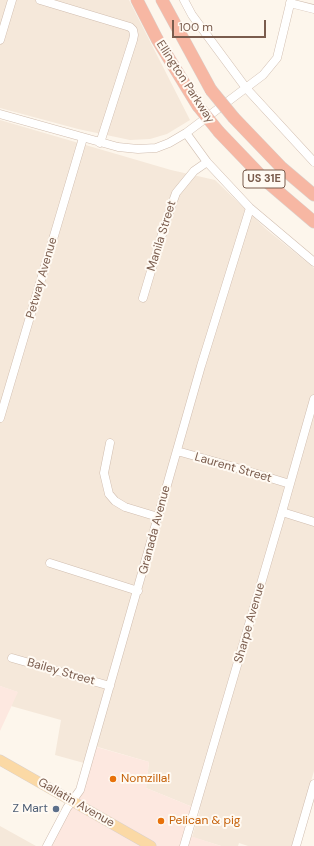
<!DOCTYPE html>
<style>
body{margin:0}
#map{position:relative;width:314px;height:846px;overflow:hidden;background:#fdf6ec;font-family:"DM Sans",sans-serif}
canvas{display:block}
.scale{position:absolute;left:172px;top:20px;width:94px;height:18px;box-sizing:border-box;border:2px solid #7a5c4d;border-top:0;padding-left:5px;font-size:12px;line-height:14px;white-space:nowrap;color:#7a5c4d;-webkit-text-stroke:3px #fffaf3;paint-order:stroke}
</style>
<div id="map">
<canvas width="314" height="846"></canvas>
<div class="scale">100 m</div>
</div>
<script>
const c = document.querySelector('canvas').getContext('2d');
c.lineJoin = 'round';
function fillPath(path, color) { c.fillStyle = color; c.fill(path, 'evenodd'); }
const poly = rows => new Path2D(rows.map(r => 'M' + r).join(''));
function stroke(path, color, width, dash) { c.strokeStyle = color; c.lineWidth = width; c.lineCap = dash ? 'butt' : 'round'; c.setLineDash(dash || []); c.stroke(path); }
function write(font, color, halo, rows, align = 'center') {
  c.font = font + ' "DM Sans",sans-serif'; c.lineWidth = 4; c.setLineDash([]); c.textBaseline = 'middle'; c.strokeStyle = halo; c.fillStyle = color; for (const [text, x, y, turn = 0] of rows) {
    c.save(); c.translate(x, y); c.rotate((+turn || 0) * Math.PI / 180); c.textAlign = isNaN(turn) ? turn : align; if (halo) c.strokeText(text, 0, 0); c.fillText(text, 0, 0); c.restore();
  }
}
fillPath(poly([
 [0,0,129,0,190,120,167,134,150,139,130,140,78,129,0,108],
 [0,120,171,170,215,180,266,229,314,268,314,771,292,846,248,846,239,843,238,846,221,846,192,837,200,810,146,788,149,762,91,745,84,763,55,755,61,720,11,706,17,692,0,686],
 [0,826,36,846,0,846]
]), '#f5e8da');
fillPath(poly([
 [0,686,18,692,0,731],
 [93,746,149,762,146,788,195,808,187,835,221,846,47,846,78,794]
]), '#fde8e0');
const minor = poly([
 [40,0,130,27,133,30,134,35,133,40,100,143],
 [184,0,192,15,246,88,314,162],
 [290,3,314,9],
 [0,40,12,0],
 [0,114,118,147,138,149,156,148,169,143,186,133,263,75,277,58,291,0],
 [186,133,207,162,250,208,314,262],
 [143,298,166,221,176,193,194,171,207,162],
 [0,418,83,138],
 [110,443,104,473,109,494,115,501,125,507,158,517],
 [177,451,234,467,290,484],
 [282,512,314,522],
 [50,563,138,591],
 [12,658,110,686],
 [47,846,67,808,80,790,201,366,250,208],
 [184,846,282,512,314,399],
 [296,846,314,784]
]);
const major = poly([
 [0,760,151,846]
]);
const highway = poly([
 [137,0,157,39,198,106],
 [162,0,211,90],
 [234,118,281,167,314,195],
 [219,132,266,181,314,222]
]);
stroke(minor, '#d1beb0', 9);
stroke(major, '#dad1cd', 11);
stroke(highway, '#dad1cd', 13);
stroke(minor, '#fff', 8);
stroke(major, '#fbd9a5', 10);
stroke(highway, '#f7b7a3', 12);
const highwayBridge = poly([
 [211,90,234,118],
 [198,106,219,132]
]);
stroke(highwayBridge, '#dad1cd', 13, []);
stroke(highwayBridge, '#f7b7a3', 12);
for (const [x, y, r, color] of [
 [113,779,4,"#e8710a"],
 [56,809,4,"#5c6f8a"],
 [161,821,4,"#e8710a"]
]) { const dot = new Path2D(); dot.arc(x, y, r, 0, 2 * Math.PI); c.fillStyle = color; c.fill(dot); stroke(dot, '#fffaf3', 1.5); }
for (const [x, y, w] of [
 [264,179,42]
]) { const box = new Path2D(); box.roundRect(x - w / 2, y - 9, w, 18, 3); c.fillStyle = '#fffaf3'; c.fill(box); stroke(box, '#7a5c4d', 1); }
write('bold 11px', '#7a5c4d', null, [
 ["US 31E",264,179]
]);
write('12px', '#7a5c4d', '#fffaf3', [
 ["Ellington Parkway",185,82,57],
 ["Manila Street",162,236,-73],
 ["Petway Avenue",42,278,-74],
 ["Laurent Street",233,468,16],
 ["Granada Avenue",155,530,-75],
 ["Sharpe Avenue",250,623,-74],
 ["Bailey Street",61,672,16],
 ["Gallatin Avenue",76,803,30]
]);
write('12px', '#c56008', '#fffaf3', [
 ["Nomzilla!",121,779],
 ["Pelican & pig",169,821]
], 'left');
write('12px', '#4e5e75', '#fffaf3', [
 ["Z Mart",48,809]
], 'right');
</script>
